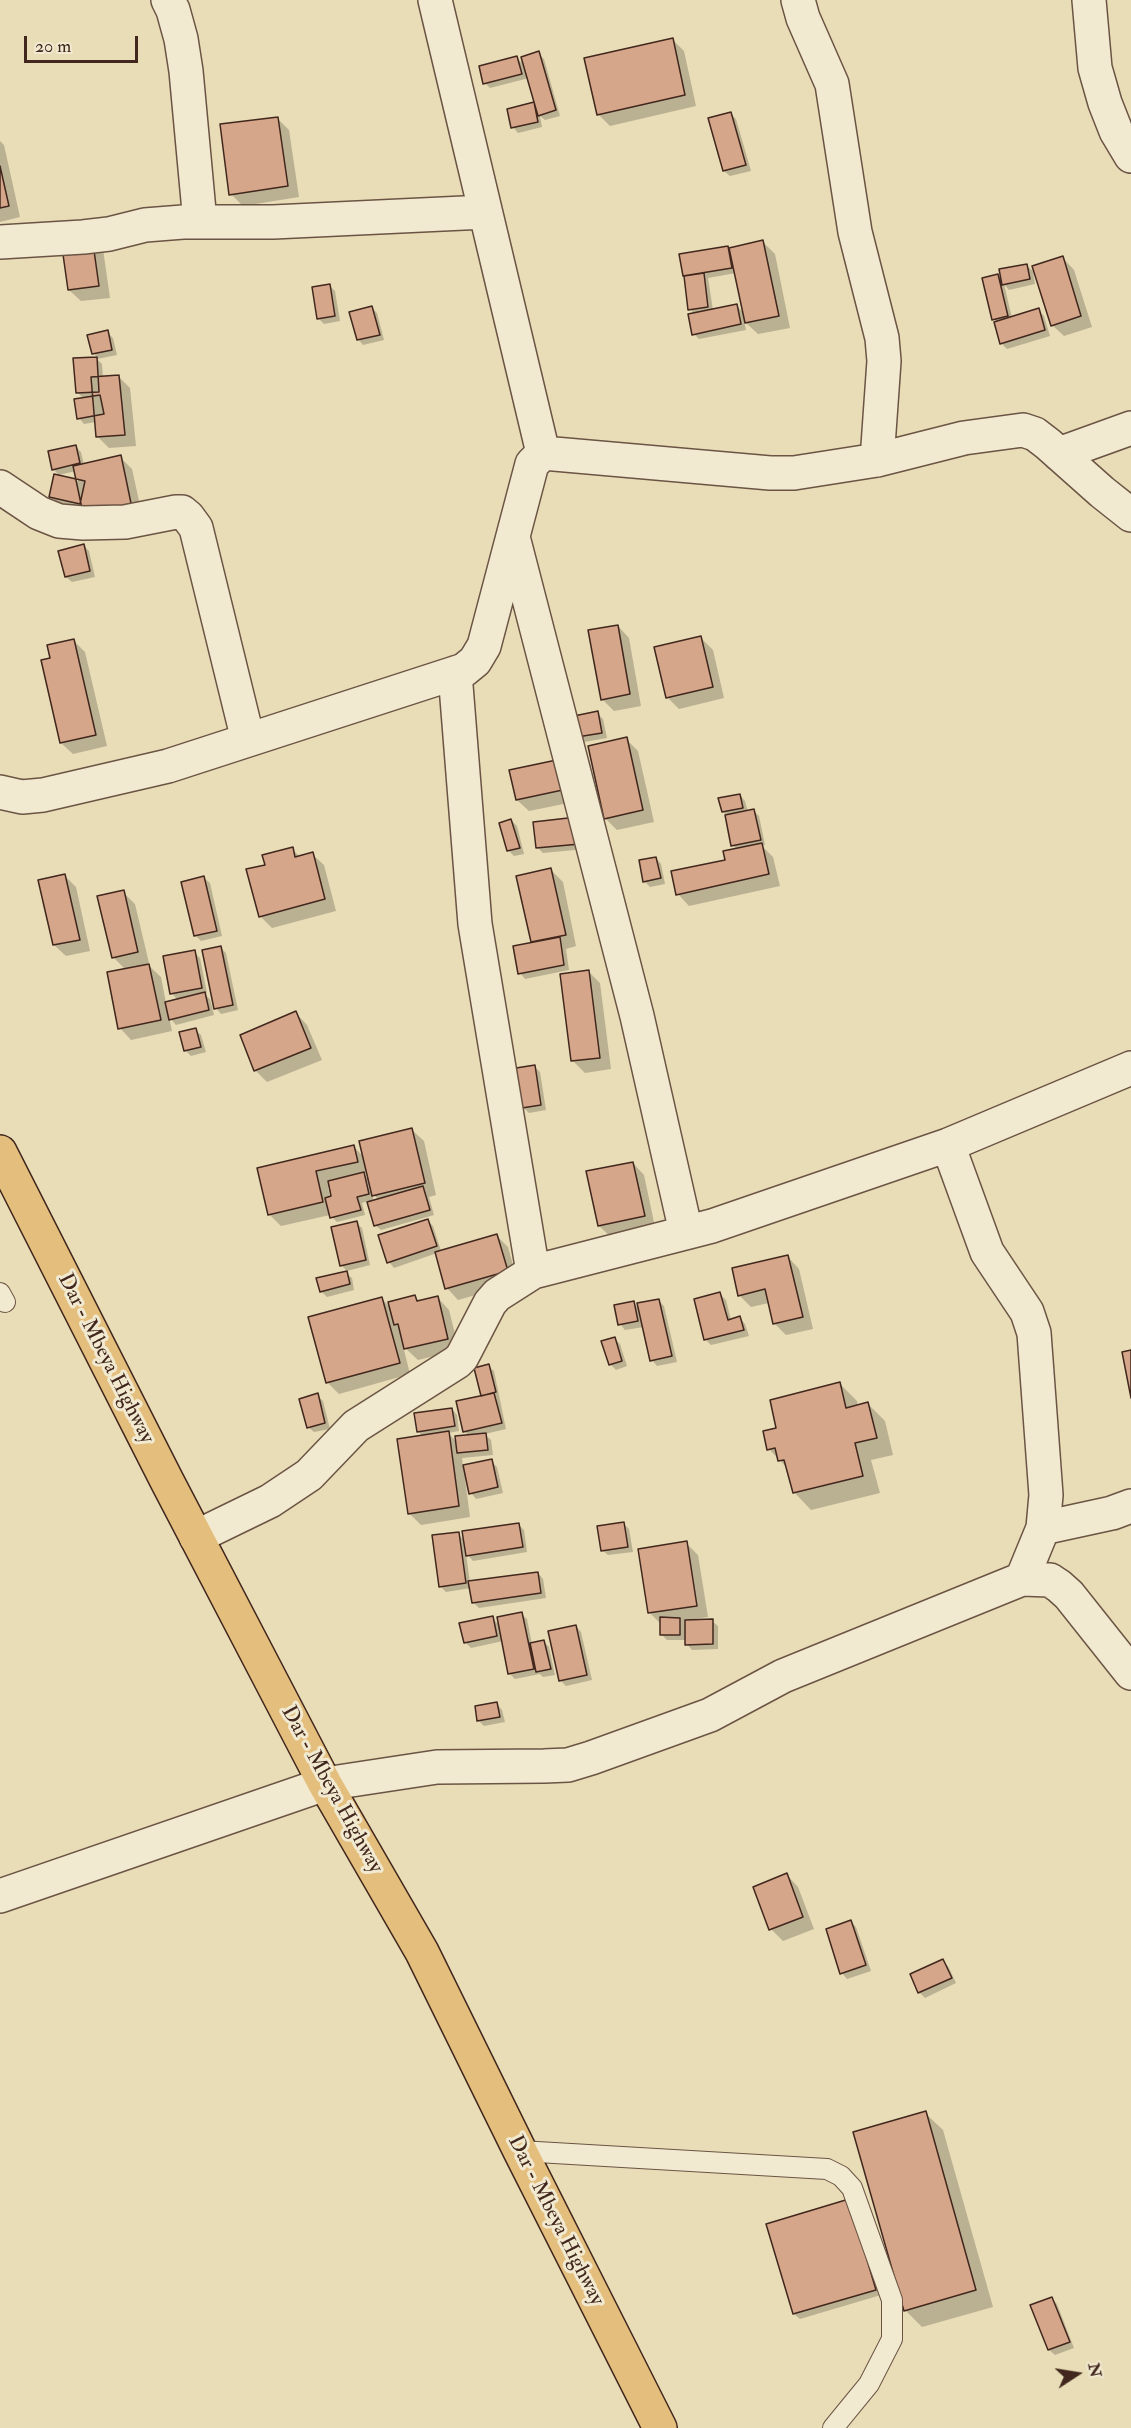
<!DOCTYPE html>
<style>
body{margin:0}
#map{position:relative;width:1131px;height:2428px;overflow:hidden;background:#e9ddb7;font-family:"IM FELL Double Pica",serif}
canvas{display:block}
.north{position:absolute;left:1047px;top:2344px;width:60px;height:60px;-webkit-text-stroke:4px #f1e9d0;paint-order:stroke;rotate:78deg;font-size:16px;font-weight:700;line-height:24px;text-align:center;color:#41271d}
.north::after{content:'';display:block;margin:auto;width:21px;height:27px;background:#41271d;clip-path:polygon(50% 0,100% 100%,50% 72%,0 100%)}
.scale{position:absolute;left:24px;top:36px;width:114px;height:27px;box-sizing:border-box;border:3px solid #41271d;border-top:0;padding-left:8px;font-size:18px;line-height:21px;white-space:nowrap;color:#41271d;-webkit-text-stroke:4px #f1e9d0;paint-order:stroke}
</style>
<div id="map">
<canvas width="1131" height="2428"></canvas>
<div class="north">N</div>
<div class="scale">20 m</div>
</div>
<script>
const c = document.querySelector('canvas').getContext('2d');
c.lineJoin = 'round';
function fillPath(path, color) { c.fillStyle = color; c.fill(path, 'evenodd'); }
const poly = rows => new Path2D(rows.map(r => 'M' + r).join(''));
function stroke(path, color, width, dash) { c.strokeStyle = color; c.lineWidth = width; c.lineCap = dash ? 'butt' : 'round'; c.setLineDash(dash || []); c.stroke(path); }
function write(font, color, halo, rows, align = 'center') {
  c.font = font + ' "IM FELL Double Pica",serif'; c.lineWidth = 6; c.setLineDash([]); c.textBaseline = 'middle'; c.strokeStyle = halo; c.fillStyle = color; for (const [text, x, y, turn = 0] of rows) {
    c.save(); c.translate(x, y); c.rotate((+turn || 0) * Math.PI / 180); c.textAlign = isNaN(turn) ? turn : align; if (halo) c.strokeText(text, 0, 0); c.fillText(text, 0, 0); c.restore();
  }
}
fillPath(poly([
 [672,39,684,51,696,106,610,126,598,114],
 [538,53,544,59,560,116,545,120,540,116,542,127,518,133,513,127,508,110,536,103,529,78,490,88,485,83,517,58,525,66],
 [730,113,736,119,751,171,730,176,724,171,710,119],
 [277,118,289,130,299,197,243,206,231,194],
 [0,141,4,145,20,217,0,222],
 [101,235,110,298,81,301,69,290],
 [763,242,775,254,790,328,758,334,744,321,746,330,699,339,694,334,695,314,690,309,681,255,728,247,729,249],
 [736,273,744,313,737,306,713,310,708,278],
 [1063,258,1074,270,1092,327,1064,336,1052,325],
 [1027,266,1033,271,1035,284,1009,290,1004,284,1012,318,1038,310,1044,316,1050,336,1007,349,1001,343,997,323,994,319,998,276,1003,281],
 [329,285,335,291,340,321,324,324,318,318],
 [372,308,377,313,384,340,363,345,358,339],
 [107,332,113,338,117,355,97,359,102,364,103,378,118,376,130,388,136,446,109,448,97,436,96,422,84,424,79,418,84,399,78,393,75,360,98,358,93,353],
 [75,446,81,452,84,465,120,457,132,469,143,519,56,502,51,496,78,481,76,471,59,475,53,469],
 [83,545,89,551,95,577,72,582,66,577],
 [618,626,629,638,641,706,614,711,602,699],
 [701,638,713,650,724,698,679,709,667,697],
 [73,640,85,652,107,746,73,754,61,743,52,659],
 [597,713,603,719,607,738,584,742,579,737],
 [626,739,638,751,654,822,617,830,605,818],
 [566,759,583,800,529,811,517,800],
 [740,795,745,801,748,812,754,811,759,816,765,845,762,846,773,857,780,886,689,906,678,894,727,861,737,850,733,845,726,815,723,811],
 [511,820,517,826,524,854,514,856,509,851],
 [535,823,585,849,543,853,538,848],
 [292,849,300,857,312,854,324,865,336,911,272,928,260,916,267,866],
 [656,858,661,864,665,884,650,887,644,881],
 [551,870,563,882,576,946,566,949,569,970,525,979,520,973,535,944,533,941],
 [64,875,76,887,90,951,66,956,54,945],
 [204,878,210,883,222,936,201,941,196,936,183,883],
 [123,892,135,904,149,963,147,964,161,977,166,1003,178,1000,171,993,194,952,200,958,207,993,204,994,210,999,214,1015,176,1025,169,1017,172,1031,131,1040,120,1028,126,970,114,958],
 [220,947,226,953,238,1010,221,1014,216,1008],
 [589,972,600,983,611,1069,585,1073,573,1061],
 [296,1013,307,1025,322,1060,267,1082,255,1070],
 [195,1030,201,1035,206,1052,191,1056,185,1050],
 [534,1066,540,1072,546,1110,529,1113,523,1107],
 [412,1130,424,1141,436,1195,429,1197,434,1215,381,1230,375,1225,368,1201,362,1203,365,1215,337,1222,330,1215,281,1226,269,1214,259,1169,354,1147,365,1158],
 [368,1173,370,1181,364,1174],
 [328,1187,331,1187,333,1197,330,1198],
 [372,1193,379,1200,374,1202],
 [633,1163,644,1175,655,1227,611,1237,599,1226,588,1173],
 [428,1221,433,1226,441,1251,497,1236,508,1247,518,1283,458,1300,447,1288,437,1253,394,1268,389,1262],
 [356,1223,362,1228,370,1265,347,1271,341,1265],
 [788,1257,799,1269,813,1329,786,1335,774,1323,769,1303,751,1307,739,1295],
 [346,1273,352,1278,354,1290,327,1297,321,1291],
 [720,1294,726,1300,731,1320,740,1318,745,1324,749,1336,711,1345,705,1339],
 [415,1297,420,1302,438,1298,449,1310,459,1350,418,1360,403,1346,410,1374,339,1394,327,1382,382,1299,391,1308],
 [658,1300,664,1306,677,1362,657,1366,652,1360,644,1327,625,1330,620,1324,633,1303,640,1309],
 [615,1339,620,1344,627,1366,616,1370,610,1364],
 [488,1366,494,1371,506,1429,485,1434,491,1440,493,1455,462,1458,463,1467,491,1461,497,1467,503,1493,476,1499,471,1493,467,1479,465,1479,470,1517,421,1525,409,1513,424,1437,418,1431,452,1409,457,1415,459,1431,448,1433,457,1442,469,1436,464,1431,483,1397],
 [840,1384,857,1401,858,1406,868,1404,885,1421,893,1455,871,1460,880,1493,811,1510,794,1492,788,1469,769,1449],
 [317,1395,323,1401,330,1429,314,1432,308,1427],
 [518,1524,524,1530,527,1552,473,1561,466,1553,470,1583,538,1573,543,1579,546,1598,479,1608,473,1602,471,1588,446,1592,440,1586,458,1534,465,1541],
 [624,1524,629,1529,633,1552,608,1555,602,1550],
 [686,1543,698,1555,708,1617,694,1619,694,1621,712,1621,718,1626,718,1649,692,1650,687,1644,687,1640,667,1640,661,1634,661,1624,650,1613],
 [521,1614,527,1619,532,1644,544,1642,549,1647,555,1675,543,1677,540,1674,515,1679,509,1673,503,1641,471,1648,465,1642,492,1618,500,1626],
 [576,1626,581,1632,592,1680,566,1686,560,1680],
 [497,1704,502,1710,505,1722,484,1726,478,1720],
 [787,1875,798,1887,814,1929,783,1941,771,1929,754,1887],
 [851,1922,856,1927,871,1971,847,1979,842,1973],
 [942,1960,948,1966,956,1983,925,1998,919,1992],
 [925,2113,943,2130,993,2307,922,2327,905,2310],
 [849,2201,881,2295,800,2319,794,2314,768,2225],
 [1051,2298,1057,2304,1074,2348,1055,2355,1049,2350]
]), '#0003');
const building = poly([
 [673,38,685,95,597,115,584,58,673,38],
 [539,51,556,110,538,116,521,57,539,51],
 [517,56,522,74,483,84,479,66,517,56],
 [534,102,538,122,511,128,507,109,534,102],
 [731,112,746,165,723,171,708,118,731,112],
 [278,117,288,186,229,195,220,124,278,117],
 [0,166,9,206,0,208,0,166],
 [90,222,99,286,68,290,59,226,90,222],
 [763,240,779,316,745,323,729,248,763,240],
 [728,246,732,268,683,276,679,254,728,246],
 [1063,256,1081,316,1051,326,1032,266,1063,256],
 [1027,264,1030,279,1002,285,999,269,1027,264],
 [704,273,708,307,688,310,684,276,704,273],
 [998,274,1008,316,992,320,982,278,998,274],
 [330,284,335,316,317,319,312,287,330,284],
 [737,304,741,324,692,335,688,314,737,304],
 [372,306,380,335,357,340,349,312,372,306],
 [1039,308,1045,330,1000,344,994,322,1039,308],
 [108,330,112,350,92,354,87,335,108,330],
 [97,357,99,392,76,393,73,358,97,357],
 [119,375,125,435,96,437,91,377,119,375],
 [100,395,104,414,77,419,74,399,100,395],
 [76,445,80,463,52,470,48,451,76,445],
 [121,455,132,508,84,518,73,466,121,455],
 [54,474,85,481,80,504,49,497,54,474],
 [84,544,90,571,65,577,58,551,84,544],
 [618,625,630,694,601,700,588,630,618,625],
 [701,636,713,687,666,698,654,647,701,636],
 [74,639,96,735,60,743,41,660,50,658,47,645,74,639],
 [598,711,602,733,577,737,574,716,598,711],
 [627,737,643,810,604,819,588,746,627,737],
 [566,758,572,788,516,800,509,770,566,758],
 [740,794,743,808,722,812,718,798,740,794],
 [754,809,761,840,731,846,725,815,754,809],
 [577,817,580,844,536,848,533,822,577,817],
 [511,819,520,848,507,851,499,823,511,819],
 [762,843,769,874,676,895,671,871,725,860,723,851,762,843],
 [293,847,295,857,313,852,325,899,259,917,246,869,265,865,262,855,293,847],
 [656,857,661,878,643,882,639,860,656,857],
 [551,868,566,935,531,942,516,876,551,868],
 [65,874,80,940,53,945,38,880,65,874],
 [204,876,217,931,194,936,181,882,204,876],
 [124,890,138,952,112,958,97,896,124,890],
 [560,937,564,965,518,974,513,946,560,937],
 [221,946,233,1005,214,1009,202,950,221,946],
 [195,950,202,988,170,994,163,956,195,950],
 [149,964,161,1020,118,1029,107,972,149,964],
 [589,970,600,1058,571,1061,560,974,589,970],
 [205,992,209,1010,169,1020,165,1002,205,992],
 [296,1011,311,1048,254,1071,240,1035,296,1011],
 [196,1028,201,1047,184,1051,179,1032,196,1028],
 [535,1065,541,1105,522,1108,516,1068,535,1065],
 [412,1128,425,1183,372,1196,359,1141,412,1128],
 [354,1145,358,1162,316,1171,323,1202,268,1215,257,1168,354,1145],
 [633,1162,645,1216,598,1226,586,1171,633,1162],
 [364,1172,369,1194,357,1197,361,1210,330,1218,325,1198,331,1196,328,1181,364,1172],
 [423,1186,430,1210,374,1226,367,1202,423,1186],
 [428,1219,437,1246,387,1263,378,1235,428,1219],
 [357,1221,366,1260,340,1266,331,1227,357,1221],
 [497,1234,508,1271,445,1289,435,1252,497,1234],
 [788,1255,803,1317,773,1324,765,1289,738,1296,732,1268,788,1255],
 [347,1271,350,1284,320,1292,316,1278,347,1271],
 [720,1292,728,1320,740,1316,744,1330,704,1340,694,1299,720,1292],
 [415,1295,417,1301,438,1296,448,1339,404,1349,398,1324,394,1325,388,1302,415,1295],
 [382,1297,400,1363,326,1383,308,1317,382,1297],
 [659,1299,672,1356,650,1361,637,1303,659,1299],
 [634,1301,638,1321,618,1325,614,1305,634,1301],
 [615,1337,622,1361,609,1365,601,1341,615,1337],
 [1131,1350,1131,1398,1122,1352,1131,1350],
 [489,1364,496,1392,481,1396,474,1368,489,1364],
 [840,1382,846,1408,868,1402,877,1438,855,1443,863,1476,793,1493,784,1460,778,1461,775,1448,767,1450,763,1431,776,1428,770,1400,840,1382],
 [318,1393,325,1423,307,1428,299,1399,318,1393],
 [494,1393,502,1423,463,1432,456,1401,494,1393],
 [452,1408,455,1426,417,1432,414,1413,452,1408],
 [449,1431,459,1506,408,1514,397,1439,449,1431],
 [486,1433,488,1450,457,1453,455,1436,486,1433],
 [492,1459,498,1487,469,1494,463,1465,492,1459],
 [624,1522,628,1547,601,1551,597,1526,624,1522],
 [519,1523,523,1547,466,1556,462,1531,519,1523],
 [459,1532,466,1583,439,1587,432,1535,459,1532],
 [687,1541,697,1606,648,1613,638,1549,687,1541],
 [538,1572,541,1593,472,1603,468,1581,538,1572],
 [522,1612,534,1669,508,1674,497,1617,522,1612],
 [493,1616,497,1636,464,1643,459,1623,493,1616],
 [660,1617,680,1618,680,1635,660,1635,660,1617],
 [713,1619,713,1644,685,1645,685,1620,713,1619],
 [576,1625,587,1675,559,1681,548,1631,576,1625],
 [544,1640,551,1669,536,1672,530,1643,544,1640],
 [497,1702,500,1717,477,1721,475,1706,497,1702],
 [787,1873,803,1917,769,1930,753,1887,787,1873],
 [851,1920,866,1965,840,1974,826,1929,851,1920],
 [943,1959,952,1978,918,1993,910,1974,943,1959],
 [926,2111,976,2290,904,2311,853,2132,926,2111],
 [849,2199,876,2290,793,2314,766,2224,849,2199],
 [1052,2297,1070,2342,1048,2350,1030,2305,1052,2297]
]);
fillPath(building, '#d5a689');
stroke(building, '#41271d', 1.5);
const service = poly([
 [0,1293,5,1302],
 [520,2151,827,2169,841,2176,852,2188,892,2300,892,2339,869,2384,833,2428]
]);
const minor = poly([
 [168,0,173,10,181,39,186,71,200,222],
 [435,0,543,453],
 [798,0,803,18,832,84,855,232,882,338,884,361,877,460],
 [1089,0,1095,68,1105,103,1116,131,1131,156],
 [0,242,83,237,109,234,145,225,183,222,273,222,485,212],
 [1059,454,1131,428],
 [0,487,39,513,59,521,83,523,125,522,176,512,182,512,188,517,196,528,248,740],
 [513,537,637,1016,686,1232],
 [455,673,475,924,533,1272],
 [0,792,22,797,43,795,168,766,464,670,475,661,484,646,532,464,543,453,770,473,794,473,877,460,964,438,1023,430,1035,434,1048,444,1102,492,1131,515],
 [948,1145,987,1252,1027,1312,1034,1333,1046,1495,1043,1528,1022,1579],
 [1043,1528,1112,1513,1131,1506],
 [196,1537,270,1501,309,1475,356,1426,457,1362,462,1357,490,1303,497,1295,533,1272,712,1226,948,1145,1131,1068],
 [0,1896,325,1784,437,1767,544,1766,568,1765,591,1758,710,1715,783,1676,1022,1579,1050,1580,1059,1586,1069,1595,1131,1673]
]);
const trunk = poly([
 [0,1152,167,1481,325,1784,422,1952,520,2151,660,2428]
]);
stroke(service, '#6b5444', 22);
stroke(minor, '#6b5444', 36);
stroke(trunk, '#41271d', 36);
stroke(service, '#f1e9d0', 20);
stroke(minor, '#f1e9d0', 33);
stroke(trunk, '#e4be7c', 33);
write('21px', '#41271d', '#f1e9d0', [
 ["Dar - Mbeya Highway",105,1359,63],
 ["Dar - Mbeya Highway",331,1790,61],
 ["Dar - Mbeya Highway",555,2221,63]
]);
</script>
